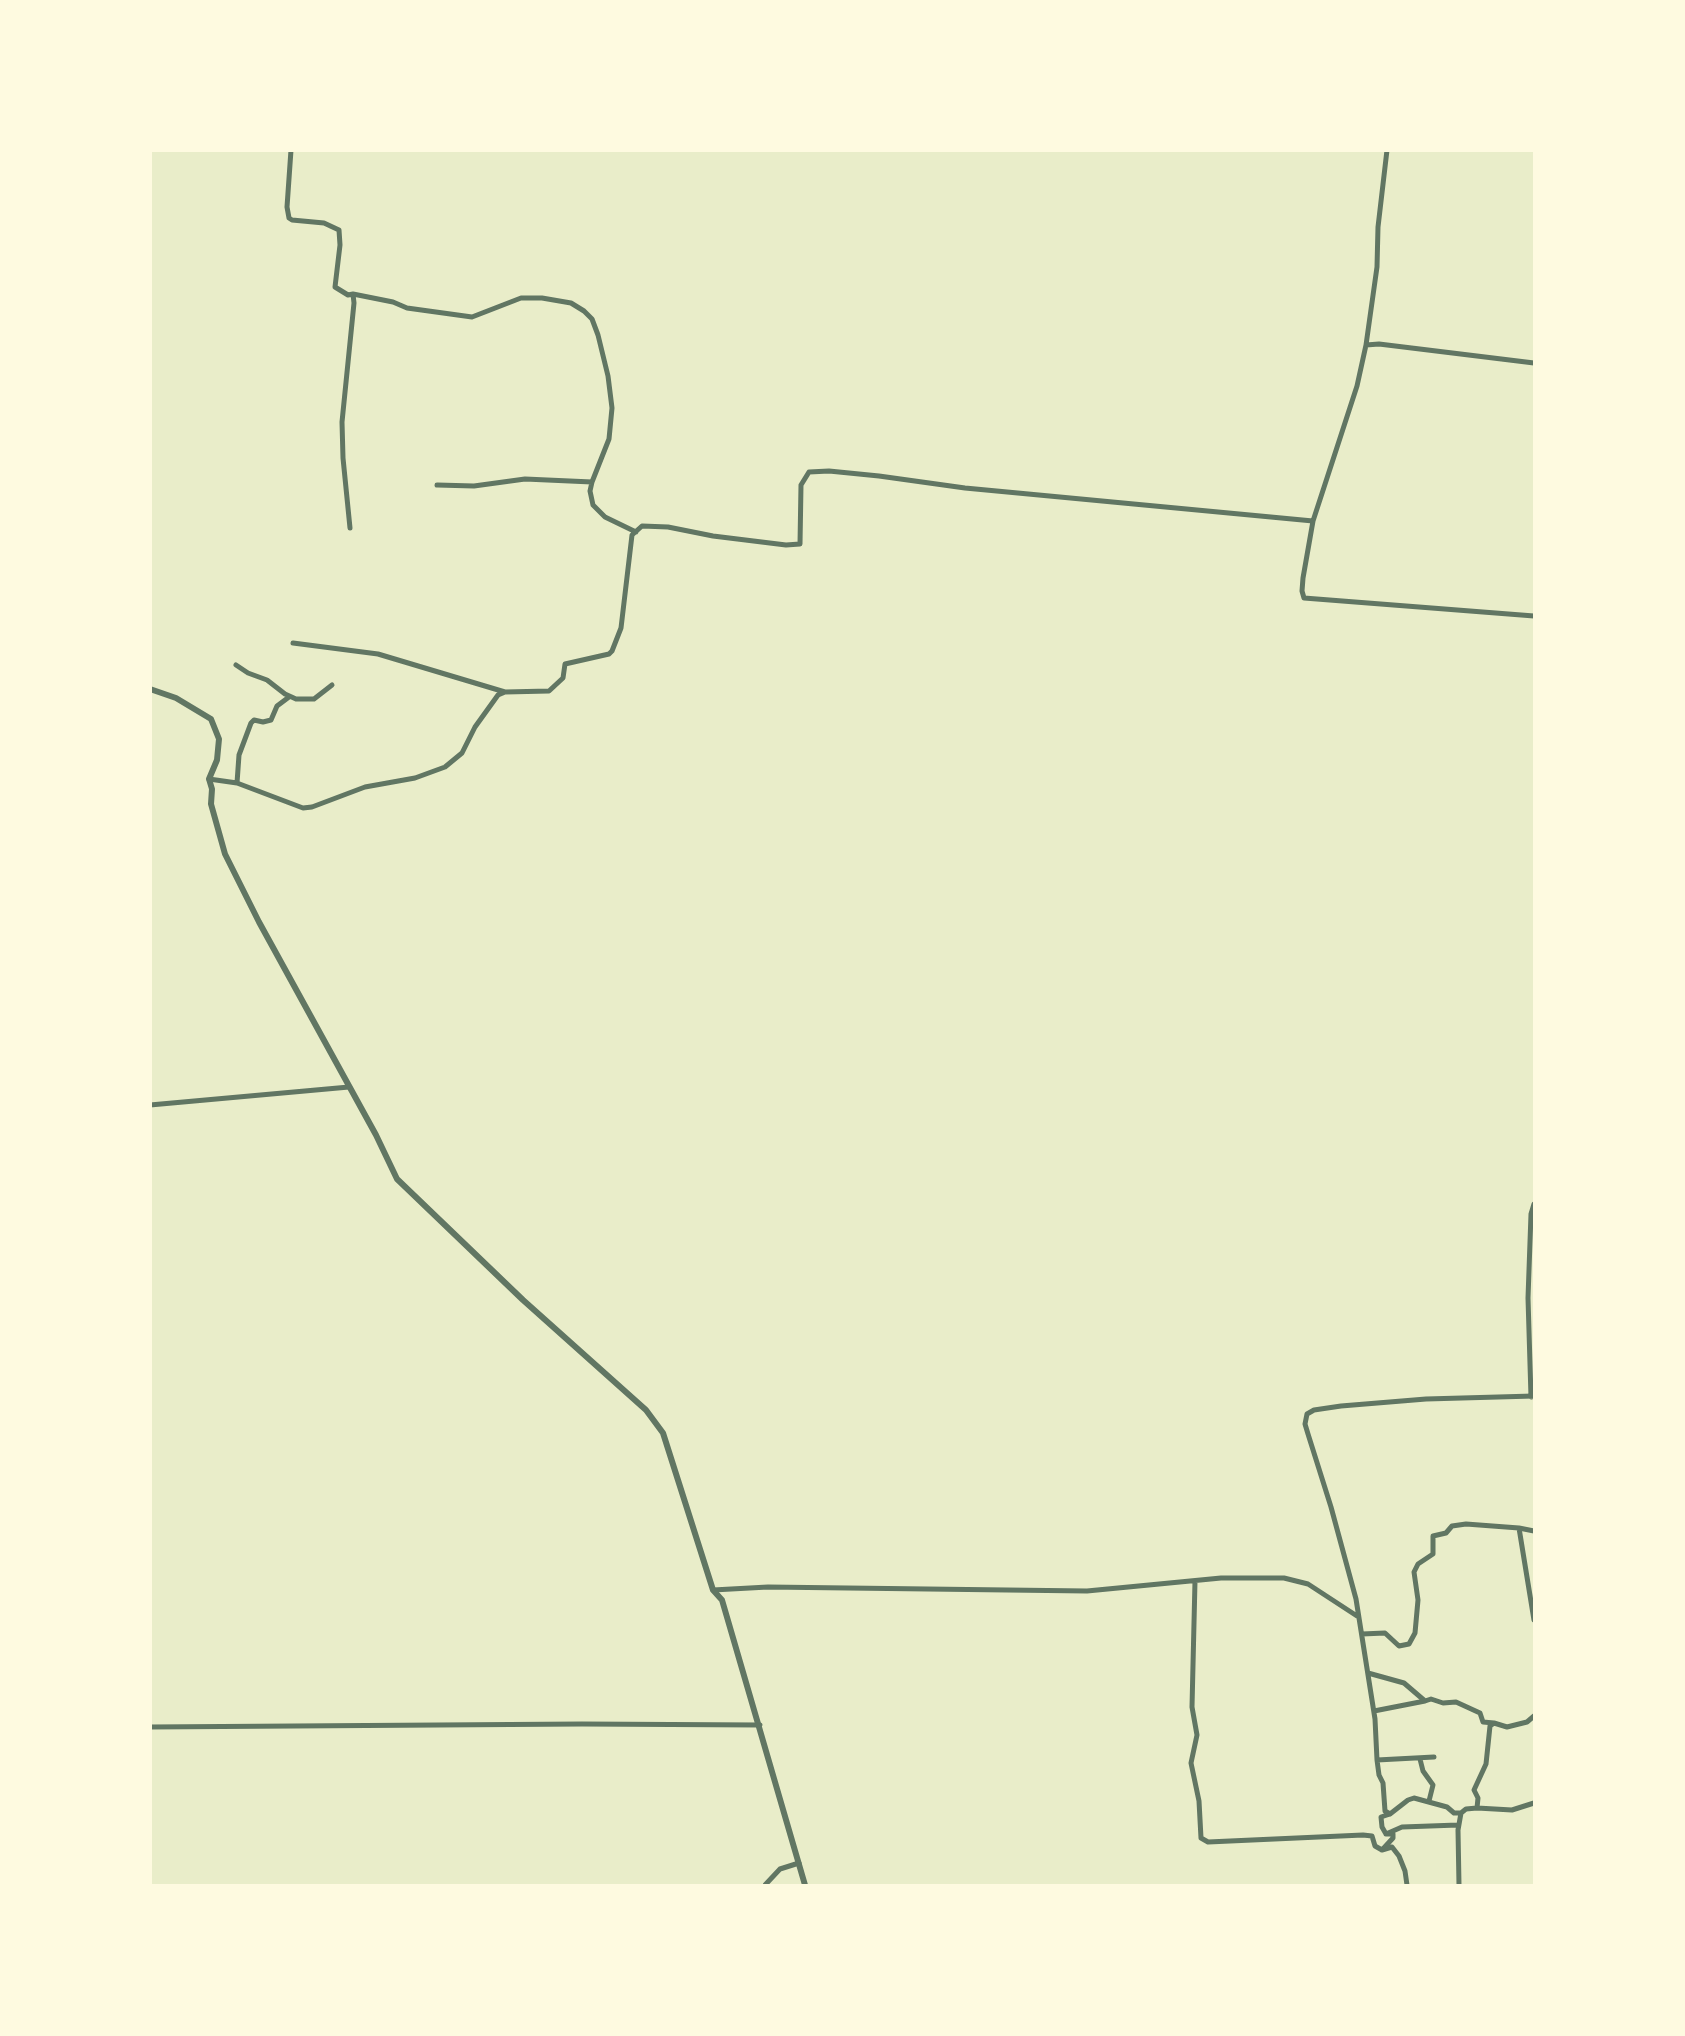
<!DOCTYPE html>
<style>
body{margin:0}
#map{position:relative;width:1685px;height:2036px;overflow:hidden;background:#e9edc9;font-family:"Nunito Sans",sans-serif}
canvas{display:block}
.frame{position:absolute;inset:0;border:152px solid #fefae0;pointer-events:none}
</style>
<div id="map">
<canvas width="1685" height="2036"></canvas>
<div class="frame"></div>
</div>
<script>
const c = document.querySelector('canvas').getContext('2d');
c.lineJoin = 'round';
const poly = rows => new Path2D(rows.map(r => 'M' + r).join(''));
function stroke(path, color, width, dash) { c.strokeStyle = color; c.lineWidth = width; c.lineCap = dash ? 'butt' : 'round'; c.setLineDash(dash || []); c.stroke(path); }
stroke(poly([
 [291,150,287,207,289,218,292,220,324,223,339,230,340,245,335,287,348,295,353,294,354,303,342,422,343,458,350,528],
 [353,294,393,302,407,308,472,317,521,298,542,298,571,303,584,311,592,319,598,335,608,376,612,408,609,439,592,482,590,491,593,505,605,517,636,532],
 [1366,345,1377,267,1378,227,1387,150],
 [437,485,474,486,525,479,592,482],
 [1313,521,1303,578,1302,591,1304,598,1534,616],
 [293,643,378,654,505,692],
 [236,665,248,673,267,680,285,694,296,699,314,699,332,685],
 [209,779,237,783,303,808,312,807,365,787,415,778,445,767,462,753,475,727,498,695,505,692,549,691,563,678,565,664,609,654,612,651,621,628,632,535,642,526,668,527,713,536,786,545,800,544,801,485,809,472,829,471,879,476,965,488,1313,521,1357,386,1366,345,1379,344,1534,363],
 [237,783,239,755,251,723,254,720,263,722,271,720,277,706,289,697],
 [150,1105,349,1087],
 [1531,1397,1528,1298,1531,1214,1534,1204],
 [1534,1531,1519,1528,1534,1620],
 [1195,1581,1192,1707,1197,1735,1191,1763,1199,1801,1201,1838,1208,1842,1363,1835,1372,1836,1375,1846,1382,1850],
 [713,1590,768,1587,1087,1591,1221,1578,1284,1578,1308,1584,1357,1616],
 [1362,1634,1385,1633,1399,1646,1409,1644,1415,1633,1418,1600,1414,1572,1418,1564,1433,1554,1433,1536,1446,1533,1452,1526,1466,1524,1519,1528],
 [1368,1673,1404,1683,1425,1701,1431,1699,1443,1703,1456,1702,1480,1713,1483,1722,1494,1723],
 [1374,1711,1425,1701],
 [150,1727,582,1724,760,1725],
 [1420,1759,1423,1771,1433,1785,1429,1801],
 [1377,1760,1434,1757],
 [1477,1808,1478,1798,1474,1790,1486,1764,1490,1726,1494,1723,1507,1727,1527,1722,1534,1716],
 [1390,1814,1408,1800,1414,1798,1447,1807,1454,1813,1461,1813],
 [1386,1834,1382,1827,1381,1817,1390,1814,1385,1811,1383,1783,1379,1775,1377,1760,1375,1719,1356,1599,1331,1507,1308,1434,1305,1424,1307,1414,1314,1410,1341,1406,1426,1399,1534,1396],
 [765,1885,780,1869,799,1863],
 [1407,1885,1405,1871,1399,1856,1392,1847,1382,1850,1393,1838,1393,1834,1386,1834,1402,1827,1458,1825],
 [1459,1885,1458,1830,1461,1813,1466,1809,1477,1808,1512,1810,1534,1803]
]), '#617663', 5);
stroke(poly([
 [150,689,176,698,211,719,219,739,217,760,209,779,212,789,211,804,225,854,259,922,376,1135,397,1179,523,1300,646,1410,663,1433,713,1590,722,1600,805,1885]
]), '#617663', 6);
</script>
